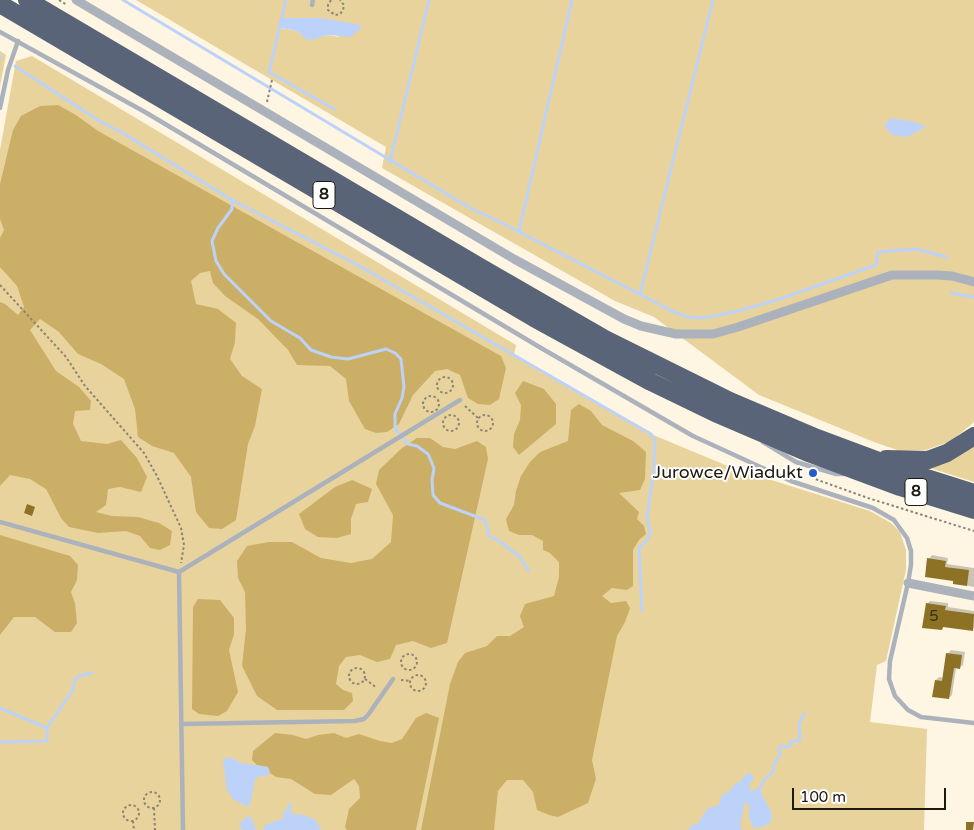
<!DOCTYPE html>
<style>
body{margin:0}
#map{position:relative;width:974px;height:830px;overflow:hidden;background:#fef6e2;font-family:"Varela Round",sans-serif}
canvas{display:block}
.scale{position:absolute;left:792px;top:788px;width:154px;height:22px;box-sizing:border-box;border:2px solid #1c1910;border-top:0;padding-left:6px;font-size:15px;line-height:18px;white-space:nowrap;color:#1c1910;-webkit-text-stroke:4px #fff;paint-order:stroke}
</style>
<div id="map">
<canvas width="974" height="830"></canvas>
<div class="scale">100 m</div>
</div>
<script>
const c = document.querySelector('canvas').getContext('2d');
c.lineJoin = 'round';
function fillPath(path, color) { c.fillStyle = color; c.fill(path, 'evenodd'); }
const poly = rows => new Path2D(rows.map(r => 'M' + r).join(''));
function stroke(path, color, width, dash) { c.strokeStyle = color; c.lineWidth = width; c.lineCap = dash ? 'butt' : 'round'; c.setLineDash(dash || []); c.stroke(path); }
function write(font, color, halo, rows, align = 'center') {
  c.font = font + ' "Varela Round",sans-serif'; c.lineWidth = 4; c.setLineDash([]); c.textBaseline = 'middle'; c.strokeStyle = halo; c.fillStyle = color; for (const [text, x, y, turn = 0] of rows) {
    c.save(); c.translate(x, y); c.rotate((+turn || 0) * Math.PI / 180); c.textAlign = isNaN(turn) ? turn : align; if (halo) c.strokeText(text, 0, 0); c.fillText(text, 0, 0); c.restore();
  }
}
fillPath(poly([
 [136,0,974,0,974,422,951,441,926,450,900,451,874,442,759,395,654,317,615,301,382,168,386,147],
 [281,18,321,18,339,37,328,35,321,37,300,33,293,30,280,28],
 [0,51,6,55,0,86],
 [32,56,516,345,514,355,651,434,730,467,870,511,891,523,900,532,906,550,906,570,886,661,877,665,870,722,927,729,924,830,0,830,0,150,16,61],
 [974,441,974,482,924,466]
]), '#e9d39c');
fillPath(poly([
 [58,105,76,115,98,131,501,356,506,368,499,399,490,405,478,404,468,398,460,375,447,369,435,371,413,395,399,424,387,432,376,433,365,429,349,401,346,379,330,366,297,365,288,350,258,319,225,296,213,283,210,271,200,273,191,281,196,304,218,309,236,323,235,342,230,359,242,376,262,389,255,426,248,444,236,520,222,529,209,528,196,512,191,477,174,453,152,446,138,437,135,409,124,379,101,364,78,354,59,332,40,319,30,330,56,371,79,387,91,401,90,410,75,411,73,424,81,441,107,444,121,440,137,458,147,477,141,492,120,487,108,489,106,505,96,512,112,516,138,517,159,523,172,531,170,545,160,550,150,548,140,536,126,531,98,533,69,527,61,518,46,489,30,479,10,475,0,486,0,302,5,304,18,315,24,307,17,286,0,267,0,238,4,230,0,219,0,184,13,130,21,116,40,106],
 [523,381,544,389,556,404,556,424,519,455,513,447,514,434,520,420,521,405,515,393],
 [579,404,591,411,602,425,633,441,646,452,645,479,640,490,619,493,639,512,637,519,644,526,646,534,639,540,633,550,633,586,627,590,612,588,602,596,611,603,626,601,630,608,625,622,617,636,592,760,596,779,588,803,558,817,549,815,537,810,533,792,523,780,507,780,498,791,494,830,421,830,450,684,458,662,465,653,487,646,497,636,510,636,524,627,520,616,525,604,554,596,559,577,559,562,550,553,543,550,543,541,532,535,519,535,509,531,506,519,514,505,516,491,521,476,530,462,540,452,568,441,571,410],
 [417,438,430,438,443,447,455,449,477,441,486,447,488,459,447,643,431,648,413,641,396,645,390,659,377,662,360,655,346,657,339,666,336,684,343,690,352,693,353,701,344,710,277,710,257,696,242,666,246,629,245,592,238,578,237,561,247,546,269,542,292,542,321,558,351,563,372,559,391,542,393,515,376,484,379,470,402,448],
 [352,480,372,489,368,502,356,504,351,519,351,534,337,538,318,537,305,529,299,514,335,487],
 [0,535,70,556,78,565,77,580,71,592,75,603,77,623,71,632,55,632,35,617,14,617,0,635],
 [198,599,220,600,234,618,234,634,229,650,238,692,227,711,218,716,199,714,192,709,193,607],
 [426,713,439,718,416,830,347,830,345,827,349,809,360,798,359,786,354,779,331,795,315,794,291,779,276,777,270,773,268,767,257,765,252,760,253,751,275,733,293,735,306,739,318,735,334,733,346,738,359,734,380,741,392,743,402,739,416,718]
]), '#cbaf66');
fillPath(poly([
 [281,18,321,18,350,23,360,25,362,27,351,37,328,35,312,40,305,39,300,33,293,30,280,28,278,23],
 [891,118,915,122,926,127,907,137,892,135,884,125],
 [226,757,232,758,241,763,268,767,270,773,266,776,260,776,255,779,250,805,248,807,233,799,227,790,223,761],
 [750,772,754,779,750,783,749,791,760,788,763,797,772,813,771,822,763,827,754,828,749,819,749,805,745,802,740,824,742,830,688,830,691,826,698,823,708,808,716,806,720,803,721,796,729,791,736,783,741,781,744,776],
 [289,803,292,804,290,811,294,814,304,815,316,820,321,830,263,830,265,825,282,819,284,815,282,812,286,810],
 [248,816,251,817,256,830,241,830,242,829,239,826,241,822]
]), '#bdd2f9');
fillPath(poly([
 [932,555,948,558,947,564,974,568,974,587,954,583,955,580,929,559],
 [930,601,948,603,948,607,974,611,974,628,972,630,944,626,942,629,927,604],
 [951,650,965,652,963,665,959,668,956,668,952,695,949,698,936,680,939,677,944,678,948,654]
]), '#0003');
stroke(poly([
 [123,0,472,209,502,223,674,312,688,317,701,318,714,316,738,311,777,300,876,265,878,252,915,249,947,257],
 [286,0,269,72,334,109],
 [0,57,1,58],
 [15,66,101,122,121,132,232,200,232,209,218,228,212,241,216,261,224,274,271,321,300,338,311,350,331,357,348,359,386,349,395,353,401,359,404,387,402,398,395,414,395,428,408,444,417,446,428,454,434,468,432,480,433,495,440,503,485,520,489,536,499,541,519,556,529,571],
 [390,162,429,0],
 [232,200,356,264,651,434,655,440,653,476,647,517,650,531,648,539,639,548,642,611],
 [519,231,572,0],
 [951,293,974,297],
 [640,294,713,0],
 [0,708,47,728],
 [0,742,47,741,47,728,72,691,75,679,82,675,92,673],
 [760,788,764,780,773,772,774,764,780,755,779,749,781,746,789,747,791,743,795,740,799,741,800,738,799,724,804,714]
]), '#bdd2f9', 3);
fillPath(poly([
 [27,504,35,507,32,516,24,513],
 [927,558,946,561,945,567,969,570,967,586,953,584,953,581,925,577],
 [926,603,946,606,945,610,974,614,973,631,943,627,942,630,922,628],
 [946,653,962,655,960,669,954,668,949,699,932,697,935,680,942,681],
 [966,822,974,822,973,830,966,830]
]), '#8d7226');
stroke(poly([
 [59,0,67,5],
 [331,0,328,5,328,10,335,15,340,14,343,10,344,5,340,0],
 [267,102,272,80],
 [0,285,66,357,85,386,144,453,157,476,181,528,184,545,181,563],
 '437 385a8 8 0 1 1 16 0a8 8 0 1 1-16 0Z',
 '423 404a8 8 0 1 1 16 0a8 8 0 1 1-16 0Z',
 [465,406,478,418],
 '477 423a8 8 0 1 1 16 0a8 8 0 1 1-16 0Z',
 '443 423a8 8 0 1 1 16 0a8 8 0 1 1-16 0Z',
 [816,475,815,479,868,498,974,531],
 '401 662a8 8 0 1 1 16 0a8 8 0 1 1-16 0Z',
 '349 676a8 8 0 1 1 16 0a8 8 0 1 1-16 0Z',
 '410 683a8 8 0 1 1 16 0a8 8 0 1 1-16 0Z',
 [365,679,377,688],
 [401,680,410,681],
 '144 800a8 8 0 1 1 16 0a8 8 0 1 1-16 0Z',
 '123 813a8 8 0 1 1 16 0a8 8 0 1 1-16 0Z',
 [154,808,155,830],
 [133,821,134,830]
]), '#8a8476', 2, [2.5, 2.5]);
stroke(poly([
 [312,5,313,0],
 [0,32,145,112,541,348,693,436,791,481,873,508,894,520,907,538,911,551,911,565,908,583,890,661,889,679,895,696,908,710,921,717,974,723],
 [0,108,8,70,18,41],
 [763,442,796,462,836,474,845,474],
 [0,522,179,572,460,400],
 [179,572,183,830],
 [181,724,355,721,364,719,368,715,393,679]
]), '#acb2bc', 4.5);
stroke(poly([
 [76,0,514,259,624,319,641,326,676,334,713,334,738,327,892,275,936,275,952,276,974,282],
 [908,583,974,596]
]), '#acb2bc', 9);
stroke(poly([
 [27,0,480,267,605,339,730,401,817,438,908,472,974,493],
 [0,4,534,318,651,382,715,413,806,452,900,487,974,510],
 [886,459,928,460,947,453,974,436]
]), '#596478', 18);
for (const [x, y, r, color] of [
 [813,473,5,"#265cc9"]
]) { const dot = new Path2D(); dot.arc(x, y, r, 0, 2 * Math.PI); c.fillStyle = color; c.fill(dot); stroke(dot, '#fff', 2); }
write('15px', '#382f16', null, [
 ["5",934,617]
]);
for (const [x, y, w] of [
 [324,195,22],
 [916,492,22]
]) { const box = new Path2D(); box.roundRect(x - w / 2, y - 13.5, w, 27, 4); c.fillStyle = '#fff'; c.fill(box); stroke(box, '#1c1910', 1); }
write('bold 16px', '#1c1910', null, [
 ["8",324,195],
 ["8",916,492]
]);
write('18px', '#1c1910', '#fff', [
 ["Jurowce/Wiadukt",803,473]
], 'right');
</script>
